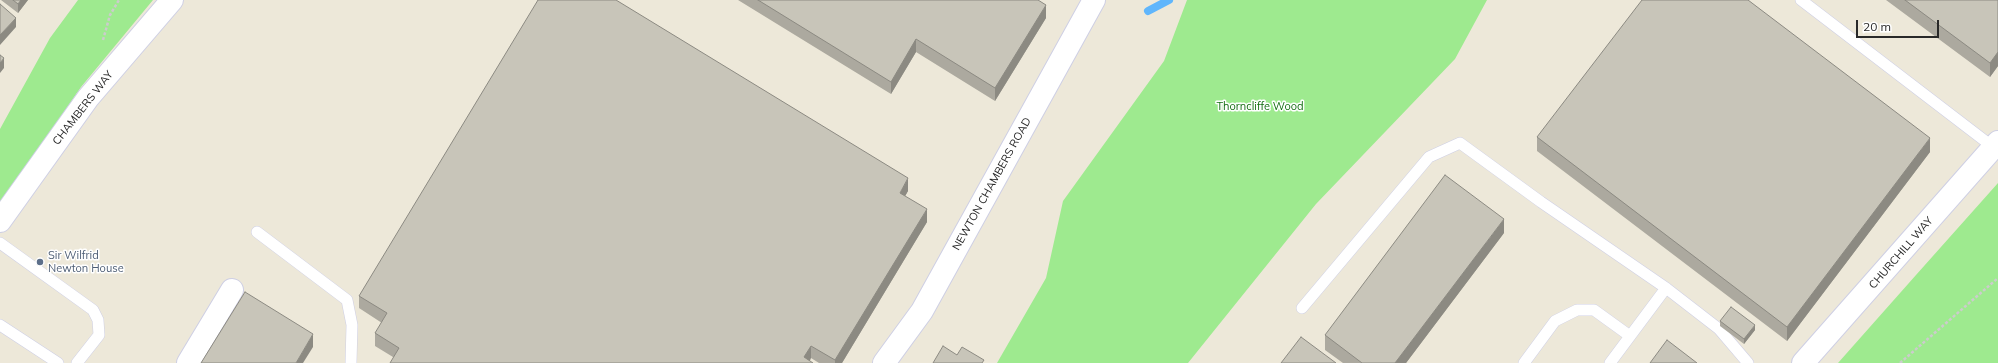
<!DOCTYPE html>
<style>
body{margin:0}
#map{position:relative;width:1998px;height:363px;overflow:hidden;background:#ede8d9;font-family:Mulish,sans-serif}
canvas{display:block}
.scale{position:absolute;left:1856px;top:20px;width:83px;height:18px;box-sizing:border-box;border:2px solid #292929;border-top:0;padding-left:5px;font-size:12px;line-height:14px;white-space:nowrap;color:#292929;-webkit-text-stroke:3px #fff;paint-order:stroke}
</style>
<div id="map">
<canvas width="1998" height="363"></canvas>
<div class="scale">20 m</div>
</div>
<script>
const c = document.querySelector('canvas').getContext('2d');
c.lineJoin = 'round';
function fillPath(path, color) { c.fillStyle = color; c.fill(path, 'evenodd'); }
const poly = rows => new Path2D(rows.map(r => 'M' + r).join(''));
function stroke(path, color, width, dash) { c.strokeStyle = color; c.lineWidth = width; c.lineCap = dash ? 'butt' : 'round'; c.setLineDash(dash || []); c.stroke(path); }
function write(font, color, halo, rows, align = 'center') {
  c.font = font + ' Mulish,sans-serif'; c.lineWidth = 3; c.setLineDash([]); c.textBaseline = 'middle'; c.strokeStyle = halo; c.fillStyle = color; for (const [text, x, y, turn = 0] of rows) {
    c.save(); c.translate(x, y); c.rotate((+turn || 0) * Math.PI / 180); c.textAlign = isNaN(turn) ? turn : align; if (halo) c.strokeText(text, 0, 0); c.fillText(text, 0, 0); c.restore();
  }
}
fillPath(poly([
 [78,0,153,0,81,87,0,206,0,129,50,38],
 [1187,0,1487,0,1455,59,1316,204,1188,363,997,363,1046,278,1063,201,1164,61],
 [1998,183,1998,363,1838,363,1916,275]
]), '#9eea8f');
stroke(poly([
 [1148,11,1169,0]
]), '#60b6fc', 8);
const service = poly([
 [1801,0,1993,147],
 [257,232,347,300,352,325,351,363],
 [0,243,93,310,98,320,99,335,77,363],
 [1302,308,1429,157,1460,143,1541,202,1666,288,1719,329,1748,363],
 [0,325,58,363],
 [1524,363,1555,321,1577,310,1594,310,1630,336],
 [1610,363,1666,288]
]);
const minor = poly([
 [0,221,88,98,172,0],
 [188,363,232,290],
 [884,363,922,311,1094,0],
 [1803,363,1998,142]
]);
stroke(service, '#cecfe4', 12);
stroke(minor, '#cecfe4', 24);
stroke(poly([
 [103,40,110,15,119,0],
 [1900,363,1998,278]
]), '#ccc', 2.5, [3, 2]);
stroke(service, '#fff', 11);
stroke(minor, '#fff', 22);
fillPath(poly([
 [1,0,28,0,18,13],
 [738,0,1038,0,1046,18,995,101,916,52,891,94],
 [1886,0,1998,0,1998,66,1990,77],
 [1537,137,1930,152,1787,341,1537,151],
 [908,191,905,196,927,222,842,363,819,363,811,358,393,357,375,346,375,333,382,323,359,308,359,296],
 [1504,233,1406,363,1343,363,1325,350,1325,335],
 [1720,321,1755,330,1744,344,1720,326]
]), '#aca99f');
fillPath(poly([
 [21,0,28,0,18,13,18,4],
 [1046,5,1046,18,995,101,995,88],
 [16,18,16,27,0,45,0,35],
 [916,39,916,52,891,94,891,82],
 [1998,52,1998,66,1990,77,1990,63],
 [4,58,4,68,0,73,0,63],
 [1930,138,1930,152,1787,341,1787,327],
 [908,178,908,191,900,205,900,193],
 [927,209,927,222,842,363,835,363,835,360],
 [1504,219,1504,233,1406,363,1395,363],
 [1755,325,1755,330,1744,344,1744,339],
 [313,334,313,347,303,363,296,363],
 [811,346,811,358,809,363,804,357]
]), '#8c8a82');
const building = poly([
 [13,0,21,0,18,4,13,0],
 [538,0,616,0,908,178,900,193,927,209,835,360,811,346,804,357,813,363,390,363,399,348,375,333,387,313,359,296,538,0],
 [758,0,1038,0,1046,5,995,88,916,39,891,82,758,0],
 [1642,0,1748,0,1930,138,1787,327,1537,137,1642,0],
 [1905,0,1998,0,1998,52,1990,63,1905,0],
 [0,4,16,18,0,35,0,4],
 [0,55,4,58,0,63,0,55],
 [1445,175,1504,219,1395,363,1362,363,1325,335,1445,175],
 [245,292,313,334,296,363,201,363,245,292],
 [1731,307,1755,325,1744,339,1720,321,1731,307],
 [1301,337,1336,363,1281,363,1301,337],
 [1667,340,1697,363,1650,363,1667,340],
 [943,346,957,355,962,347,984,360,982,363,933,363,943,346]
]);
fillPath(building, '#c8c5b9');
stroke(building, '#8c8a82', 1);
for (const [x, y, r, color] of [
 [40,262,4,"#5c6f8a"]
]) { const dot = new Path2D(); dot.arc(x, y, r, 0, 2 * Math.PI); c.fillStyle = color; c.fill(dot); stroke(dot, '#fff', 1.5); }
write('11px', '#146e12', '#fff', [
 ["Thorncliffe Wood",1260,107]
]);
write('11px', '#292929', '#fff', [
 ["CHAMBERS WAY",83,108,-52],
 ["NEWTON CHAMBERS ROAD",992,184,-61],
 ["CHURCHILL WAY",1901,253,-49]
]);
write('11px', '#4e5e75', '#fff', [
 ["Sir Wilfrid",48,256],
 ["Newton House",48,269]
], 'left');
</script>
